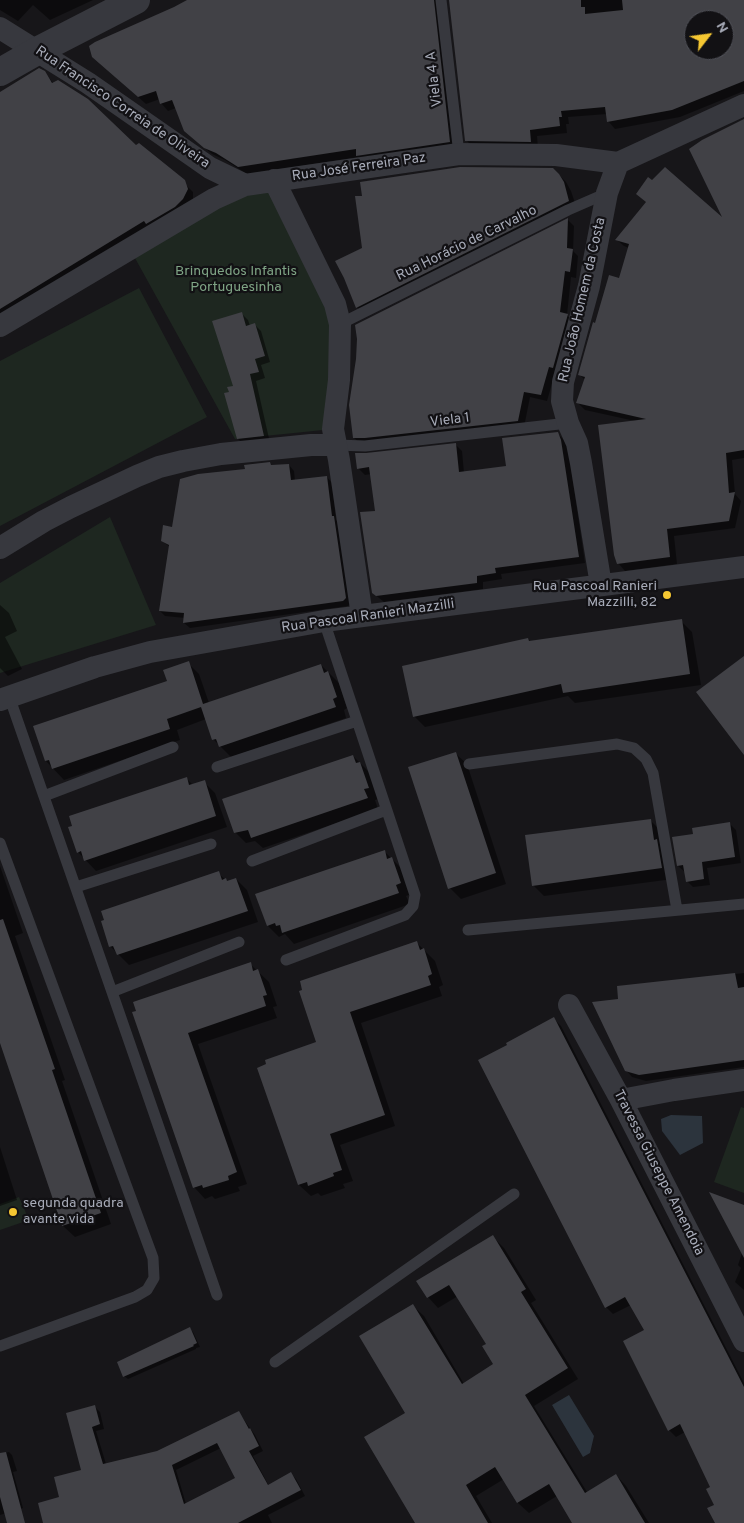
<!DOCTYPE html>
<meta charset="utf-8">
<style>
body{margin:0}
#map{position:relative;width:744px;height:1523px;overflow:hidden;background:#171619;font-family:Overpass,sans-serif}
canvas{display:block}
.north{position:absolute;left:684px;top:10px;width:50px;height:50px;box-sizing:border-box;background:#121114;border:1px solid #4e4f56;border-radius:50%;rotate:60deg;font-size:14px;font-weight:700;line-height:20px;text-align:center;color:#a8acb9}
.north::after{content:'';display:block;margin:auto;width:18px;height:22px;background:#f5c732;clip-path:polygon(50% 0,100% 100%,50% 72%,0 100%)}
</style>
<div id="map">
<canvas width="744" height="1523"></canvas>
<div class="north">N</div>
</div>
<script>
const c = document.querySelector('canvas').getContext('2d');
c.lineJoin = 'round';
function fillPath(path, color) { c.fillStyle = color; c.fill(path, 'evenodd'); }
const poly = rows => new Path2D(rows.map(r => 'M' + r).join(''));
function stroke(path, color, width, dash) { c.strokeStyle = color; c.lineWidth = width; c.lineCap = dash ? 'butt' : 'round'; c.setLineDash(dash || []); c.stroke(path); }
function write(font, color, halo, rows, align = 'center') {
  c.font = font + ' Overpass,sans-serif'; c.lineWidth = 4.5; c.setLineDash([]); c.textBaseline = 'middle'; c.strokeStyle = halo; c.fillStyle = color; for (const [text, x, y, turn = 0] of rows) {
    c.save(); c.translate(x, y); c.rotate((+turn || 0) * Math.PI / 180); c.textAlign = isNaN(turn) ? turn : align; if (halo) c.strokeText(text, 0, 0); c.fillText(text, 0, 0); c.restore();
  }
}
fillPath(poly([
 [274,180,330,295,333,429,235,439,130,249],
 [139,288,207,417,0,526,0,361],
 [110,517,156,625,0,673,0,583],
 [741,1107,744,1108,744,1193,714,1182],
 [19,1197,29,1220,0,1230,0,1204]
]), '#1e2720');
fillPath(poly([
 [671,1115,702,1116,703,1143,680,1155,662,1131,661,1119],
 [569,1395,594,1436,590,1453,583,1457,552,1405]
]), '#2c343d');
fillPath(poly([
 [0,0,93,0,50,20,33,5,18,21,0,10],
 [195,0,446,0,457,149,365,162,359,157,247,174,225,160,212,154,193,138,176,108,168,111,161,103,160,99,146,104,101,64],
 [450,0,744,0,744,91,680,117,615,129,608,121,607,114,568,117,569,124,566,124,567,133,537,136,538,148,474,148,466,140],
 [694,20,724,20,724,50,694,50],
 [44,72,54,84,186,185,193,192,193,200,0,320,0,94],
 [744,121,744,458,732,460,735,494,741,501,735,528,674,536,677,564,625,571,618,563,635,421,585,410,578,403,585,380,580,375,596,324,620,280,629,248,624,246,617,240,726,222],
 [558,174,566,182,571,191,576,206,364,314,357,307,363,249],
 [568,220,574,226,573,251,578,256,576,278,571,277,567,315,573,322,555,373,547,401,530,397,524,427,361,444,354,438,358,339,356,326],
 [241,313,248,320,250,326,254,324,261,331,270,362,261,365,265,378,256,381,270,443,245,445,238,439,230,393,234,387],
 [557,433,564,440,568,448,585,563,501,574,502,579,483,582,483,589,384,602,373,593,376,512,371,474,365,475,358,468,456,445,462,451,464,473,507,467],
 [289,465,294,471,295,481,327,477,332,483,336,520,339,522,351,604,348,606,190,628,184,623,185,618,165,616,160,611,170,547,162,541,173,528,272,466],
 [0,605,9,613,17,631,5,637,22,669,8,676,0,668],
 [681,621,692,632,701,685,575,703,568,696,425,727,414,716,528,639,531,642],
 [188,663,199,674,209,703,321,665,339,683,347,708,344,710,346,718,231,757,213,739,206,719,177,730,180,740,64,780,46,761,169,682],
 [455,753,467,764,506,884,461,899,450,888],
 [353,756,371,774,379,799,375,800,378,809,263,848,255,841,246,843,235,832],
 [186,778,193,785,204,782,215,793,227,827,96,871,78,852],
 [650,820,662,832,673,879,544,896,533,885],
 [730,824,736,830,741,863,707,868,710,885,693,887,687,881,685,872,678,866,694,835],
 [384,851,402,869,411,894,406,896,410,904,294,944,285,934,279,937,268,926],
 [0,866,23,933,15,936,65,1080,62,1081,111,1224,75,1237,63,1226,0,1041],
 [218,873,228,882,236,879,247,890,258,922,129,965,110,946],
 [417,943,435,961,443,985,439,987,442,996,361,1023,395,1126,340,1145,353,1181,343,1184,345,1188,321,1196,318,1193,311,1196,299,1185,318,1043],
 [250,964,269,982,277,1006,273,1007,277,1018,198,1044,247,1184,238,1187,240,1191,215,1199,212,1196,205,1199,194,1187,134,1013],
 [744,973,744,1067,646,1081,632,1077,626,1070,618,988],
 [554,1019,561,1026,744,1383,744,1523,716,1523,716,1505,712,1488,685,1432,676,1437,669,1430,645,1330,631,1305,613,1314,606,1307],
 [0,1147,17,1200,0,1206],
 [744,1206,744,1290,735,1282,741,1268,738,1265,742,1253],
 [493,1237,504,1248,536,1300,531,1303,578,1379,534,1406,587,1492,616,1475,626,1486,649,1523,574,1523,557,1496,529,1513,518,1503,504,1479,476,1496,492,1523,416,1523,413,1306,424,1316,464,1384,495,1365,488,1344,458,1296,438,1308,428,1297],
 [189,1329,193,1332,200,1347,196,1348,196,1349,128,1379,124,1376],
 [95,1407,100,1412,104,1429,96,1431,106,1464,157,1452,239,1413,255,1435,263,1451,253,1456,269,1486,291,1474,296,1479,305,1496,268,1515,272,1523,46,1523,61,1498,82,1471],
 [221,1448,237,1479,186,1504,176,1470],
 [9,1452,12,1455,17,1471,13,1472,23,1508,0,1515,0,1454]
]), '#0007');
fillPath(poly([
 [187,0,434,0,450,142,356,156,356,149,238,167,216,153,204,148,184,131,172,100,160,104,156,91,138,97,92,57,89,46,95,42,174,7],
 [449,0,581,0,581,7,585,7,585,14,623,10,622,0,744,0,744,81,672,110,607,122,605,107,561,111,562,117,559,117,560,126,530,130,531,142,465,141],
 [694,20,724,20,724,50,694,50],
 [39,68,45,71,52,83,58,80,88,99,136,145,139,143,185,180,188,189,183,199,175,207,146,224,144,221,0,309,0,92],
 [744,119,744,450,726,453,729,493,735,492,729,521,667,529,670,557,617,564,614,555,598,425,646,419,576,403,585,377,578,375,593,322,595,323,609,275,619,278,629,244,615,240,646,202,636,194,648,177,652,180,665,167,722,217,689,149,702,140],
 [460,167,553,168,559,174,564,182,569,201,356,308,344,278,335,261,362,248,355,196,362,196,360,182],
 [568,218,567,248,573,249,570,272,565,271,560,312,568,314,553,368,549,367,541,395,524,392,518,421,365,438,353,438,349,405,356,359,357,339,355,325],
 [242,312,246,326,255,323,265,356,255,359,259,372,250,374,264,436,237,439,224,393,229,392,227,387,233,386,212,321],
 [558,432,561,440,579,557,495,568,496,573,477,576,477,583,376,596,372,593,360,512,375,511,369,467,357,469,355,453,366,453,456,443,459,472,506,466,502,438],
 [270,462,271,465,289,464,291,480,327,476,332,516,334,516,346,598,343,601,183,623,184,613,159,611,169,545,161,541,163,525,172,527,180,479,198,474,245,469,244,465],
 [682,619,690,674,563,693,561,684,413,717,402,666,528,638,529,641],
 [744,656,744,755,696,692],
 [189,661,203,704,321,664,324,673,328,671,337,697,333,699,336,707,219,747,216,739,212,740,201,707,167,719,170,729,52,769,49,760,45,761,33,726,167,681,163,670],
 [456,752,496,873,448,889,408,767],
 [353,755,356,763,360,762,369,788,364,789,368,798,251,838,248,830,234,833,222,799],
 [187,777,189,785,205,780,216,816,84,861,81,851,77,853,68,827,72,826,69,816],
 [651,819,654,840,657,839,662,868,532,886,525,835],
 [730,822,735,857,702,862,704,879,686,882,683,865,677,866,672,837,693,834,692,828],
 [385,850,387,859,392,857,401,883,396,885,399,893,282,933,280,925,276,926,275,923,267,926,255,894],
 [219,871,222,880,226,878,227,881,236,878,248,911,117,955,113,946,109,947,101,921,104,920,101,911],
 [3,919,55,1069,52,1070,101,1213,62,1226,0,1043,0,920],
 [417,941,420,950,424,948,432,974,428,976,431,985,350,1012,385,1115,330,1134,342,1170,333,1173,334,1176,308,1186,307,1182,298,1185,257,1068,266,1064,265,1060,316,1042,299,991,302,990,300,981],
 [251,962,253,971,258,969,267,995,263,996,266,1006,188,1033,237,1172,228,1176,229,1180,203,1188,202,1185,193,1188,132,1012,136,1011,133,1002],
 [735,973,738,988,744,987,744,1060,639,1075,625,1071,592,1002,618,999,617,986],
 [554,1017,744,1387,744,1523,715,1523,707,1508,714,1505,706,1489,710,1487,680,1424,668,1431,623,1341,644,1330,625,1297,605,1308,478,1060,507,1045,506,1043],
 [709,1192,744,1205,744,1258],
 [493,1235,526,1289,521,1292,568,1368,525,1395,585,1493,616,1474,645,1523,572,1523,549,1484,517,1503,495,1467,466,1485,488,1523,415,1523,364,1437,405,1413,359,1336,413,1304,462,1384,493,1364,482,1346,486,1344,449,1285,427,1298,416,1281],
 [190,1327,197,1343,193,1345,194,1346,123,1377,117,1362],
 [95,1405,100,1424,92,1427,103,1464,157,1451,239,1411,249,1429,250,1428,259,1446,249,1451,268,1485,291,1472,301,1490,238,1523,43,1523,38,1503,59,1497,54,1477,81,1470,66,1413],
 [217,1443,235,1478,184,1504,172,1465],
 [6,1452,25,1523,7,1523,0,1497,0,1453]
]), '#414146');
stroke(poly([
 [441,0,459,154],
 [340,324,568,210,607,193],
 [336,445,365,446,568,423],
 [9,696,112,992,239,942],
 [469,764,617,744,634,748,646,759,653,773,677,910],
 [217,767,357,721],
 [44,796,173,747],
 [0,843,153,1258,154,1278,147,1290,135,1297,0,1346],
 [252,861,386,810],
 [76,887,211,844],
 [468,930,744,904],
 [286,960,405,915,413,906,415,895,324,621],
 [112,992,217,1295],
 [275,1362,514,1194]
]), '#37383e', 11);
stroke(poly([
 [0,28,88,83,210,168,245,185],
 [274,180,335,304,340,324,339,380,333,429,339,460,362,616],
 [0,326,214,199,245,185,459,154,556,155,618,163,744,105],
 [0,548,44,521,71,507,137,476,159,467,183,461,221,454,311,445,336,445],
 [601,585,581,463,577,443,568,423,562,401,563,382,589,286,607,193,618,163],
 [0,700,95,667,150,652,324,621,744,567],
 [569,1005,621,1100,744,1341],
 [621,1100,674,1090,744,1080]
]), '#37383e', 22);
stroke(poly([
 [0,72,37,51,136,0]
]), '#37383e', 28);
for (const [x, y, r, color] of [
 [667,595,5,"#f5c732"],
 [13,1212,5,"#f5c732"]
]) { const dot = new Path2D(); dot.arc(x, y, r, 0, 2 * Math.PI); c.fillStyle = color; c.fill(dot); stroke(dot, '#121114', 2); }
write('14px', '#a8acb9', '#121114', [
 ["Viela 4 A",435,79,-97],
 ["Rua Francisco Correia de Oliveira",122,108,34],
 ["Rua José Ferreira Paz",359,168,-8],
 ["Rua Horácio de Carvalho",467,244,-26],
 ["Rua João Homem da Costa",583,300,-77],
 ["Viela 1",450,421,-7],
 ["Rua Pascoal Ranieri Mazzilli",368,617,-8],
 ["Travessa Giuseppe Amendoia",658,1173,63]
]);
write('14px', '#7fa485', '#121114', [
 ["Brinquedos Infantis",236,272],
 ["Portuguesinha",236,288]
]);
write('14px', '#a8acb9', '#121114', [
 ["Rua Pascoal Ranieri",657,587],
 ["Mazzilli, 82",657,603],
 ["segunda quadra",23,1204,"left"],
 ["avante vida",23,1220,"left"]
], 'right');
</script>
